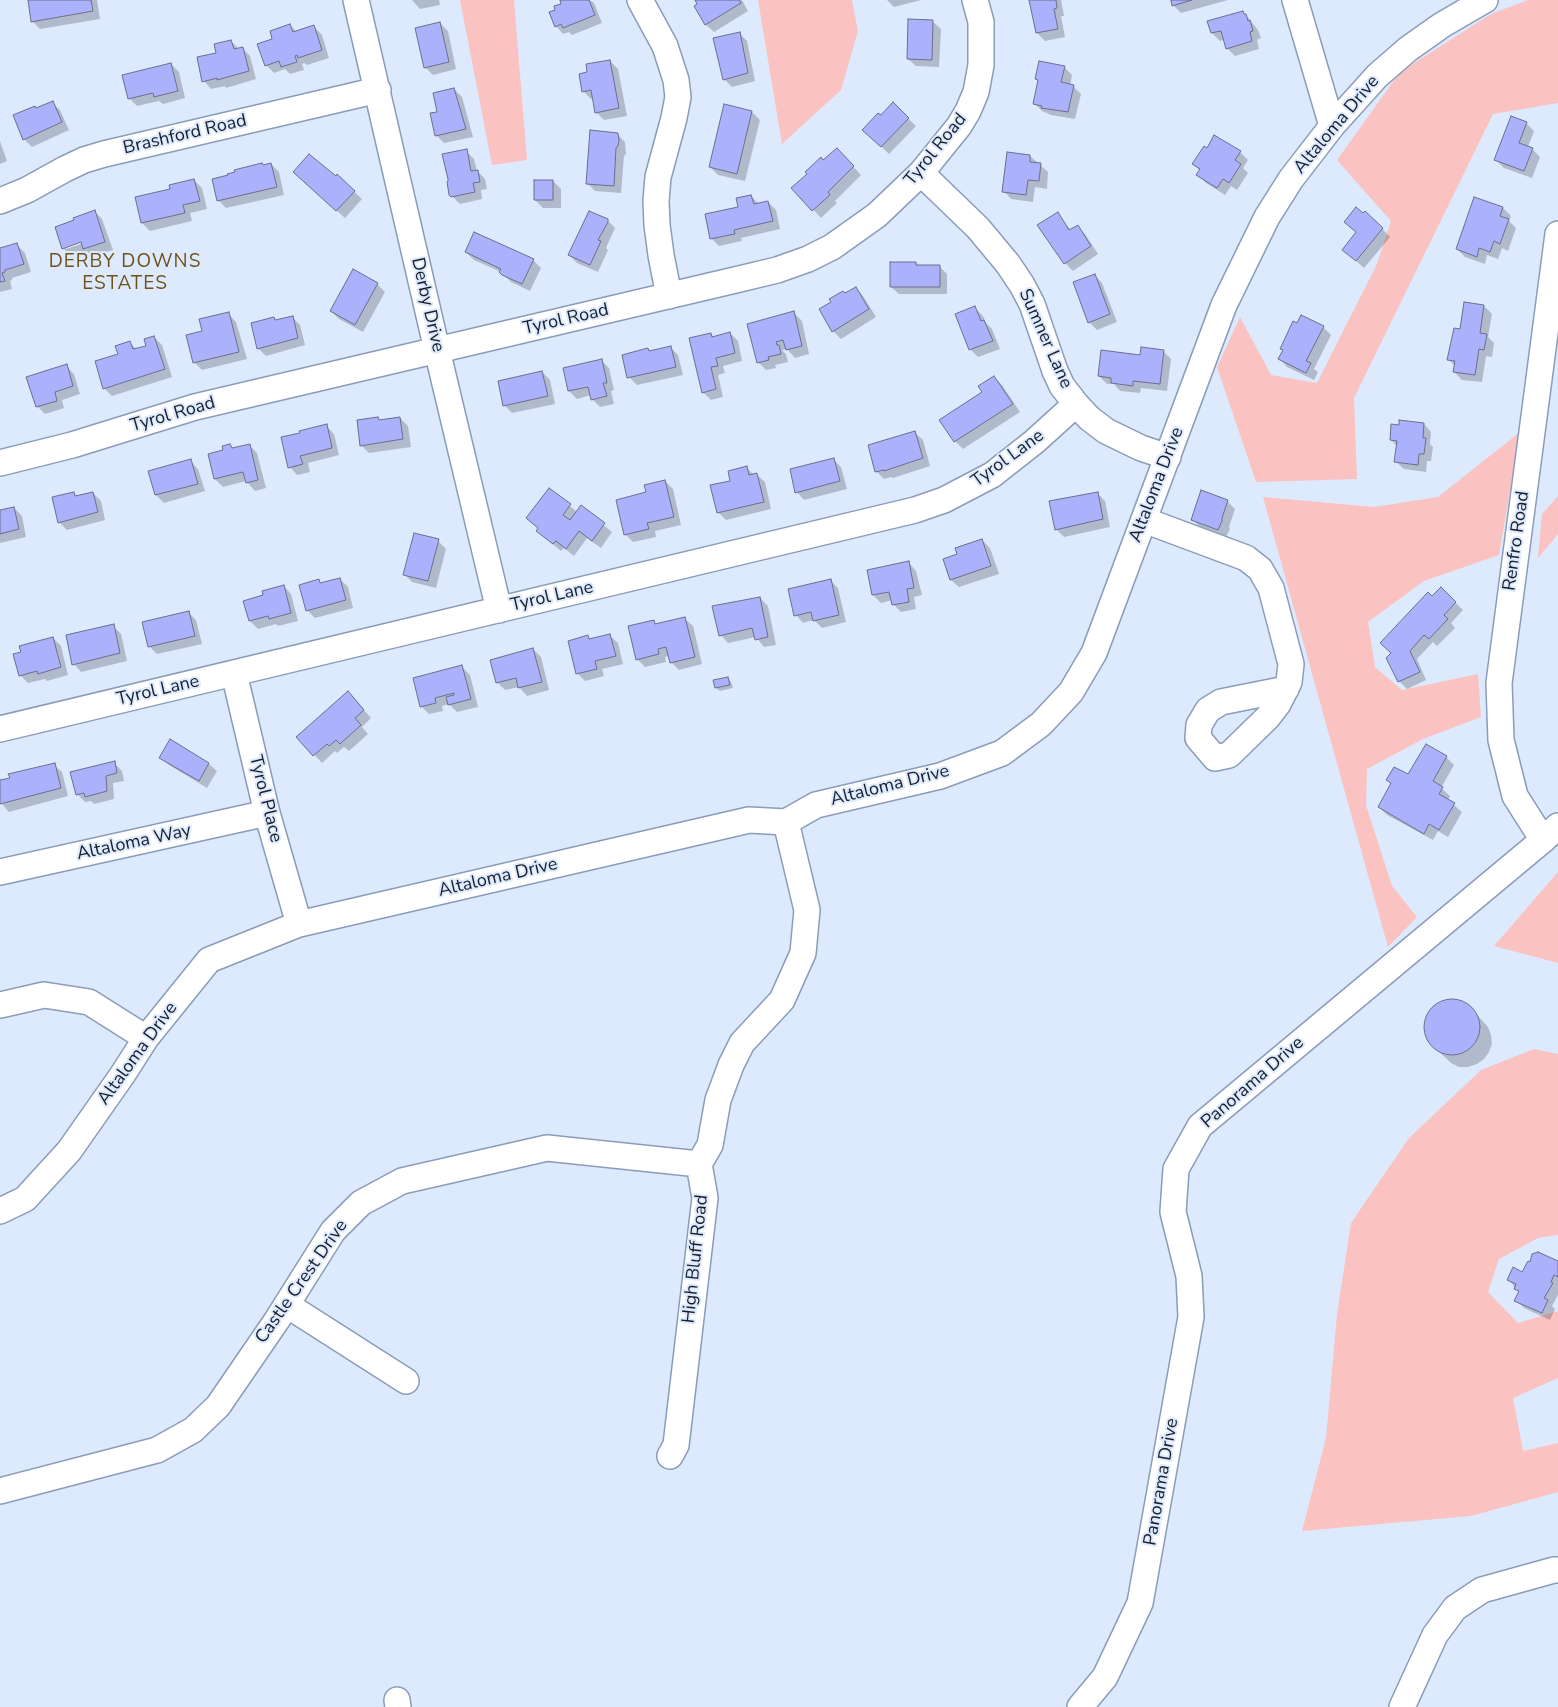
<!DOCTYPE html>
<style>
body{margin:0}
canvas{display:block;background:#dde9fd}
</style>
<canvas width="1558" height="1707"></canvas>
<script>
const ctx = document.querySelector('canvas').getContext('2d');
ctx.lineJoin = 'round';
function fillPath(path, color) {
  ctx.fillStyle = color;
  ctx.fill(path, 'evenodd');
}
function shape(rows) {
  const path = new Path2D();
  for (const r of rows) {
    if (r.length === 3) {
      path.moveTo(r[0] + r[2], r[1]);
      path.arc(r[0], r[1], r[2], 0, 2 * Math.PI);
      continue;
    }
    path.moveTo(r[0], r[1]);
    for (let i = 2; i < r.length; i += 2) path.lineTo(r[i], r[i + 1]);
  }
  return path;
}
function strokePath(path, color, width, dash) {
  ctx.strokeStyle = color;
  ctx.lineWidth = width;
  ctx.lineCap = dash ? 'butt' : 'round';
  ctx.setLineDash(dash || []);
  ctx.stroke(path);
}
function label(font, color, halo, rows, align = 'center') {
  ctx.font = font + ' "Nunito Sans",sans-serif';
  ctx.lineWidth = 4;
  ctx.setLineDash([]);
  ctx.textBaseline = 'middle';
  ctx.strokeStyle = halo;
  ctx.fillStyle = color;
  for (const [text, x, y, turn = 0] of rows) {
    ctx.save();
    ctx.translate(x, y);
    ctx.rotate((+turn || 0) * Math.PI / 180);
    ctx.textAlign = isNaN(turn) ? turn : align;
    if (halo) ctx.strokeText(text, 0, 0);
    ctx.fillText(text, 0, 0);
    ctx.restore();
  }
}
fillPath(shape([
 [460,0,514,0,527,160,492,165],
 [758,0,852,0,858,31,841,90,782,144],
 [1528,0,1558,0,1558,103,1493,114,1354,398,1357,479,1256,482,1217,367,1240,317,1271,375,1317,383,1377,264,1391,221,1337,160,1400,72,1491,14],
 [1520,432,1499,555,1424,581,1368,622,1375,667,1402,690,1478,674,1481,717,1423,739,1367,769,1366,805,1392,886,1417,917,1388,947,1263,497,1374,507,1438,497],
 [1558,496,1558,534,1538,558,1542,514],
 [1558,872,1558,963,1494,946],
 [1534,1049,1558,1054,1558,1235,1538,1238,1499,1259,1488,1292,1518,1323,1558,1311,1558,1378,1513,1398,1523,1451,1558,1443,1558,1492,1471,1516,1302,1531,1326,1438,1337,1314,1351,1223,1409,1138,1481,1070]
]), '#fac3c1');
fillPath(shape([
 [29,0,97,0,100,19,40,29,32,21],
 [412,0,439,0,440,5,420,9],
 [561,0,590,0,594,3,602,23,572,35,569,32,563,34,556,26,557,10,563,4],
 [696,0,742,0,748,11,714,32,706,25,696,6,699,5],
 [887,0,921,0,894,7],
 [1030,0,1061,0,1064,16,1061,16,1065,37,1045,41,1037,33],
 [1172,0,1228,0,1181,13,1173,5],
 [1246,15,1258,30,1261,38,1257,40,1259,49,1235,56,1227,48,1224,40,1220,41,1212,33,1209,22],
 [933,22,941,29,939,67,916,66,908,59],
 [440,23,448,31,456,69,433,75,425,67],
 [290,25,297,32,314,27,322,35,329,58,307,65,304,63,302,64,304,70,290,74,285,69,274,73,266,65,274,40],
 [740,34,747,41,755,81,732,87,724,79],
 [231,41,239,49,242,48,250,56,256,79,226,88,225,86,211,89,204,81,217,53],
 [610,61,618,69,627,116,604,120,596,112,594,99,591,99,583,91,589,73],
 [171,64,179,72,185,98,163,104,159,101,137,106,129,98],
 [1064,67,1072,75,1070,86,1073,86,1081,94,1075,119,1051,115,1042,111,1034,103,1039,81,1036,78],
 [454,89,462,97,473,137,444,143,436,135,438,113],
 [52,103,60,110,69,130,32,147,25,140,15,116],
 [893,104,916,126,889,154,864,130,881,117],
 [752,112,760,120,745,181,718,175,710,167],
 [1526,123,1534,131,1528,147,1532,149,1540,157,1532,178,1504,168,1496,160],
 [617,134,625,142,626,154,624,156,621,193,595,191,587,183],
 [0,141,7,161,0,164],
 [837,149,861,175,835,201,837,203,821,218,793,188],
 [1207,149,1240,152,1248,160,1243,168,1248,173,1237,190,1231,186,1225,195,1206,183,1198,175,1200,171,1194,164],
 [466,151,474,159,477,171,485,179,487,189,481,190,482,199,460,204,451,195],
 [1030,156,1048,172,1047,189,1035,187,1033,202,1011,199,1004,191],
 [271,164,279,172,284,195,226,208,218,200],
 [337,176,362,199,345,218,302,180,336,177],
 [194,180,202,188,207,209,190,213,192,221,150,231,142,223,136,198,172,190],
 [553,181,561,189,561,208,543,208,535,200],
 [751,196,759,204,768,202,776,210,780,229,741,238,742,241,719,246,711,238],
 [1475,199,1503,208,1511,216,1509,221,1516,228,1508,251,1502,248,1498,259,1487,255,1485,264,1465,257,1457,249],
 [94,211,102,219,113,250,92,256,87,251,71,256,63,248,75,221],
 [86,239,87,242,66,249,66,246],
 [1057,214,1071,230,1077,227,1085,234,1098,254,1073,271,1065,263],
 [607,220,615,228,606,248,608,250,598,272,577,263,569,255],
 [1345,222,1377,223,1390,237,1364,268,1344,250,1357,233],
 [17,245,25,253,31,272,12,278,12,280,10,281,12,289,0,292,0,250],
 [466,252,533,260,541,268,530,291,511,282,501,272,474,260],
 [916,263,919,266,939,266,947,274,947,294,899,294,891,287],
 [1095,275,1102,283,1117,322,1097,330,1089,322],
 [377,284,385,292,363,332,339,319,331,311],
 [856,288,863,296,876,317,841,339,833,331,833,302],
 [1484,306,1492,314,1488,337,1494,343,1492,357,1486,356,1482,382,1462,380,1454,372,1455,366,1448,359,1461,330],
 [975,308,983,316,986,323,992,329,1000,349,978,357,970,349,957,315],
 [794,313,802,321,809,354,795,358,787,349,782,350,786,354,788,362,775,365,776,368,766,370,758,362],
 [228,314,236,322,247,359,202,370,194,362,203,332],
 [292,317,300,325,305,345,266,356,258,348,274,318,276,321],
 [1323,327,1331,335,1314,369,1318,372,1314,380,1287,367,1280,359,1284,351,1281,349],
 [730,333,738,341,742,361,723,366,725,373,718,375,723,397,711,400,703,392,710,334,714,337],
 [154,337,162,345,172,377,112,396,104,388,120,355,130,343,137,350,147,346],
 [670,347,678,355,683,375,637,385,629,377,650,352],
 [1163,351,1171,359,1167,391,1141,388,1140,393,1120,391,1114,384,1107,384,1099,376,1141,356],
 [601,360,609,368,614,390,611,391,614,404,600,407,592,399,591,395,577,399,569,391,564,369],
 [66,366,74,374,80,394,62,400,64,408,45,414,37,406],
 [542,372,550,380,555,404,512,413,504,405],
 [994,377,1002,385,1020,412,963,449,955,441],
 [400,418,408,426,411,447,369,453,361,445,378,419,381,421],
 [1424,424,1431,432,1430,444,1433,447,1431,461,1427,461,1426,472,1404,469,1396,462,1397,446,1391,440,1400,426],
 [326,426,334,434,339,455,308,463,310,472,297,475,290,467],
 [915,433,923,440,930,466,893,478,892,477,884,479,876,471],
 [230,445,234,449,249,445,257,453,266,488,255,491,246,481,223,487,215,479,209,455,224,451],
 [833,459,841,467,847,489,804,500,797,492],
 [190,461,198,469,205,491,164,503,156,495],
 [747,468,754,475,757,475,765,482,771,509,726,520,718,512,732,482],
 [665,481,673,489,681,525,655,531,656,537,633,542,625,534,648,493],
 [549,489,577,512,581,507,612,532,601,548,587,538,574,556,564,548,561,551,537,531,539,529,527,518],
 [73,493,77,497,93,493,101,501,105,520,67,530,59,522],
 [1097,493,1105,501,1110,527,1064,537,1056,529],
 [1227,501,1235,509,1229,527,1230,529,1226,537,1200,527,1192,519],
 [14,508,22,516,26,537,0,543,0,511],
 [982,540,990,548,999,574,959,587,951,580,958,555],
 [438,541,446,549,436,588,412,582,404,574],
 [909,563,916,571,922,595,914,597,916,609,901,612,893,604,892,600,881,603,873,595],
 [340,579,348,587,353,608,315,618,307,610,318,581,321,584],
 [830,580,838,588,846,622,822,628,814,620,803,623,796,615],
 [284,586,291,594,298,621,278,626,276,624,258,629,250,621,265,596],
 [1441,589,1463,610,1451,623,1455,628,1437,646,1433,642,1417,659,1426,680,1407,689,1399,681,1388,658,1432,598],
 [760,598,768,606,776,645,764,647,756,637,728,643,721,635],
 [188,612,196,620,202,644,157,654,149,646],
 [685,619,693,626,702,664,679,670,671,662,669,656,665,657,666,662,645,667,637,659,653,621,657,625],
 [113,626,121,634,127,661,81,672,74,664],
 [610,636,618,643,623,664,602,669,604,676,585,681,577,673,588,637,591,640],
 [53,638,61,646,68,675,47,681,45,679,28,683,20,675,23,653],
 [533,649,541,657,549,690,527,696,519,687,505,690,497,682],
 [462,667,470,675,478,707,457,712,449,704,442,706,443,711,429,714,422,707],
 [728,678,731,682,733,688,720,691,716,688],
 [355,700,371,718,362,727,368,734,349,751,344,747,337,753,335,751,322,763,298,737],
 [170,741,209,764,217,771,207,788,169,765,161,757],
 [1426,746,1446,757,1454,765,1441,788,1450,796,1448,800,1462,812,1448,837,1438,831,1433,840,1387,815,1379,807,1392,785,1387,780,1409,776],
 [114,763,122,771,124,781,113,783,114,799,94,804,91,801,85,802,77,794],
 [54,765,62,772,68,796,9,812,2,804,0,782],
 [1454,1000,1463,1002,1470,1007,1488,1027,1491,1035,1492,1044,1489,1052,1484,1059,1477,1064,1468,1067,1459,1067,1451,1063,1431,1044,1426,1036,1425,1028,1426,1019,1431,1011,1438,1005,1446,1001],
 [1558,1262,1558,1295,1552,1306,1555,1309,1550,1320,1524,1308,1516,1300,1519,1293,1509,1280]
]), '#0003');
const building = shape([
 [28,0,91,0,93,11,31,22,28,0],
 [560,0,589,0,595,15,563,28,561,24,555,27,549,12,555,10,554,6,561,4,560,0],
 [695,0,739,0,741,3,705,25,694,6,697,4,695,0],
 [1029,0,1056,0,1057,8,1054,9,1058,29,1036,33,1029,0],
 [1171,0,1192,0,1172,6,1171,0],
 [1243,11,1244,14,1246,14,1248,21,1250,20,1253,31,1250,32,1252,41,1226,49,1221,31,1211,33,1207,21,1243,11],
 [908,19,933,20,932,60,907,59,908,19],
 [440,22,449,62,424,68,415,28,440,22],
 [290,24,293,32,314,25,322,50,298,58,297,55,295,56,297,62,281,67,279,61,265,66,257,44,272,39,270,31,290,24],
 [740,32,748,73,723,80,713,38,740,32],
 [231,40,234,49,243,47,249,71,217,80,217,78,202,82,197,57,216,53,214,44,231,40],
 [610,60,619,108,595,113,591,90,582,92,579,74,587,72,586,64,610,60],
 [1039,61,1065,66,1061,82,1074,85,1068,112,1041,108,1042,106,1033,104,1038,80,1035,79,1039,61],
 [171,63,178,91,154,97,153,93,128,99,122,75,171,63],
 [454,88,466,129,435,136,430,113,437,112,433,93,454,88],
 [53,101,62,122,23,140,13,115,35,106,36,108,53,101],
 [893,102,909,118,881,147,862,130,878,113,881,115,893,102],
 [724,104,752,111,737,174,709,167,724,104],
 [1511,116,1527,122,1519,143,1533,148,1524,171,1494,160,1511,116],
 [590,130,618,133,619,140,618,146,616,148,614,186,586,184,590,130],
 [1214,135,1241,151,1235,160,1241,164,1229,183,1223,179,1217,188,1196,175,1200,169,1192,164,1204,146,1207,148,1214,135],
 [837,148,854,166,828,192,830,195,812,211,791,188,807,174,805,172,821,157,823,160,837,148],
 [467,149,471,171,478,170,480,182,473,183,475,192,451,197,449,195,447,182,448,181,448,179,442,154,467,149],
 [1007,152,1030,155,1030,162,1041,163,1039,181,1028,180,1026,195,1002,192,1007,152],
 [309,154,336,176,337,174,355,191,336,211,293,172,309,154],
 [262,163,263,165,271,163,277,187,217,201,212,179,228,175,227,174,235,172,234,170,262,163],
 [194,179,200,201,183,205,185,213,141,223,135,197,170,189,169,185,194,179],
 [534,180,553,180,553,200,534,200,534,180],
 [751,195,754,204,768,201,773,221,734,230,735,234,710,239,705,214,738,207,736,198,751,195],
 [1474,197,1503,207,1500,216,1509,219,1500,244,1494,241,1490,252,1479,248,1477,257,1456,249,1474,197],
 [1356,207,1363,213,1365,211,1383,228,1356,261,1342,250,1356,232,1344,222,1356,207],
 [95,210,105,242,83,249,81,242,62,249,55,227,74,220,73,218,95,210],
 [589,211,608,219,608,222,598,240,601,241,590,265,568,255,589,211],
 [1058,212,1069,230,1078,225,1091,246,1064,264,1037,225,1058,212],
 [474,232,534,259,522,284,502,275,499,272,501,269,465,252,474,232],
 [17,243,24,264,5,270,5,272,2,273,5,281,0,282,0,248,17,243],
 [890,262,916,262,916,265,940,265,940,287,890,287,890,262],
 [353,269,378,283,355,325,330,311,353,269],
 [1095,274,1110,314,1088,323,1073,282,1095,274],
 [856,287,869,309,832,332,819,309,831,302,829,299,843,291,845,293,856,287],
 [1464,302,1484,305,1480,333,1487,334,1484,350,1479,349,1475,375,1453,372,1455,361,1447,360,1454,328,1460,329,1464,302],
 [975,306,981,321,984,320,993,341,969,350,955,314,975,306],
 [794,311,802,346,786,350,783,340,776,342,777,345,779,345,781,354,768,357,769,360,757,363,747,324,794,311],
 [229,312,239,352,193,363,186,335,202,331,199,319,229,312],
 [1301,315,1324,326,1306,361,1311,363,1306,373,1278,359,1283,350,1280,349,1293,321,1297,323,1301,315],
 [293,316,298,338,257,349,251,323,274,317,275,320,293,316],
 [730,332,735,353,716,358,718,366,711,367,716,389,702,393,689,338,711,333,712,337,730,332],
 [154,336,165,369,103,389,95,361,118,354,115,346,130,341,133,349,146,346,144,339,154,336],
 [671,346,676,367,627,378,622,355,644,349,648,348,649,351,671,346],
 [1141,347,1164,350,1160,384,1133,381,1133,386,1111,383,1111,378,1098,376,1101,350,1140,355,1141,347],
 [602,359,607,383,603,383,607,396,591,400,588,387,568,391,563,368,602,359],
 [67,364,73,386,55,392,57,401,36,407,26,377,67,364],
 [542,371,548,396,503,406,498,381,542,371],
 [994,376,1013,404,954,442,939,420,982,392,978,386,994,376],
 [378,417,379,420,400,417,403,439,360,446,357,420,378,417],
 [1399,420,1424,423,1423,438,1426,438,1424,454,1419,454,1418,465,1394,462,1397,441,1390,440,1391,424,1399,425,1399,420],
 [327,424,332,448,300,456,303,464,288,468,281,437,300,433,299,431,327,424],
 [915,431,923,458,884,471,884,470,875,472,868,445,915,431],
 [230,444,232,448,250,444,258,480,246,483,243,472,214,479,208,454,223,450,222,446,230,444],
 [834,458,840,481,795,493,790,469,834,458],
 [191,459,198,484,155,495,148,471,191,459],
 [747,466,749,475,757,473,764,502,717,513,710,485,730,481,728,471,747,466],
 [665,480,674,517,647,523,649,529,624,535,616,500,646,492,644,485,665,480],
 [549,488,571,504,563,515,570,520,581,505,605,523,592,541,579,531,566,549,556,541,553,544,536,531,538,528,526,518,549,488],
 [1201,490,1228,500,1222,518,1222,521,1218,530,1191,520,1201,490],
 [74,492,75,496,93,492,98,512,58,523,52,497,74,492],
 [1098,492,1103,519,1055,530,1049,501,1098,492],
 [14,507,19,529,0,534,0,510,14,507],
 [414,533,439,539,428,581,403,575,414,533],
 [982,539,991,566,950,580,943,559,957,554,955,548,982,539],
 [909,561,914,588,907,589,909,602,892,605,889,592,872,595,867,570,909,561],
 [340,578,346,600,306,611,299,585,319,579,320,583,340,578],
 [831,579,839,615,813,621,811,612,794,616,788,589,831,579],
 [284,585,291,613,269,619,268,616,249,621,243,601,263,595,262,591,284,585],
 [1441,587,1456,602,1444,615,1448,619,1429,639,1424,635,1410,651,1420,672,1398,682,1386,658,1391,653,1380,643,1428,592,1432,596,1441,587],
 [760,597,768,637,755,640,752,628,719,636,712,606,760,597],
 [189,611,195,636,148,647,142,622,189,611],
 [685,617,695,657,670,663,666,647,658,649,659,654,636,660,628,626,654,620,655,624,685,617],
 [114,624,120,653,72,665,66,635,114,624],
 [610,634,616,656,595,661,597,669,576,674,568,641,588,635,589,639,610,634],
 [53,637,61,667,38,674,37,671,19,676,13,654,21,652,19,646,53,637],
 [533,648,542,682,518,688,516,678,496,683,490,660,533,648],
 [462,665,471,699,448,705,446,697,454,695,454,693,435,698,436,703,420,707,413,678,462,665],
 [728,677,730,685,715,688,713,680,728,677],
 [348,691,364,710,355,718,361,725,340,744,336,740,329,746,327,744,313,756,296,737,348,691],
 [170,739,209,763,199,781,159,758,170,739],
 [1426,744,1447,756,1433,781,1443,787,1439,794,1455,803,1439,830,1429,824,1424,834,1378,807,1391,783,1386,780,1394,767,1408,774,1426,744],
 [115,761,117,773,106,776,107,791,85,797,84,793,76,795,70,772,115,761],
 [55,763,61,788,0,804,0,780,10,778,8,774,55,763],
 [1452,1027,28],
 [1538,1252,1558,1261,1558,1277,1554,1275,1551,1282,1553,1283,1544,1298,1548,1300,1542,1313,1514,1301,1519,1291,1514,1289,1516,1284,1507,1280,1513,1267,1522,1272,1528,1261,1530,1262,1532,1254,1538,1252]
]);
fillPath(building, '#acb1fb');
strokePath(building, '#6b6e8e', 1);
const minor = shape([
 [356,0,437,350,499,610],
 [640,0,665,46,676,80,678,97,674,118,658,177,656,201,657,225,661,255,669,296],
 [1295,0,1332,126],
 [921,173,978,228,1008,264,1022,285,1032,304,1055,371,1062,386,1076,404,1089,418,1106,431,1141,448,1168,457],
 [0,201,27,190,65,169,84,160,104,154,378,90],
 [0,463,72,445,195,407,731,281,777,270,808,259,832,247,877,215,921,173,959,126,968,111,976,92,981,65,981,22,975,0],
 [1144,520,1246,558,1260,569,1271,588,1291,664,1289,682,1278,704,1268,717,1229,755,1215,758,1198,738,1199,725,1208,710,1221,702,1286,689],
 [234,673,267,813,299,924],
 [0,729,915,510,944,500,992,475,1034,442,1076,404],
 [1543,840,1515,796,1501,740,1499,683,1558,234],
 [0,872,267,813],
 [0,1005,44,995,89,1002,146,1038],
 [0,1211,25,1199,69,1151,123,1074,146,1038,209,960,299,924,749,820,786,822,816,805,940,776,1002,753,1041,724,1071,692,1094,653,1224,305,1267,217,1291,179,1332,126,1377,76,1408,49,1442,25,1485,0],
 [287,1305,406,1381],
 [670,1456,676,1445,705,1198,699,1164,710,1145,718,1100,731,1065,742,1043,782,1000,803,953,807,910,786,822],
 [0,1491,157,1450,193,1430,218,1406,277,1320,333,1231,361,1203,402,1181,547,1148,699,1164],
 [397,1700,398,1707],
 [1080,1707,1105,1677,1140,1603,1191,1317,1189,1276,1173,1212,1176,1169,1200,1126,1543,840,1558,826],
 [1402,1707,1435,1635,1455,1608,1482,1590,1554,1570,1558,1570]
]);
strokePath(minor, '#8a9cbb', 28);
strokePath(minor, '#fff', 25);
label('18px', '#181f2b', '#dde9fd', [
 ["Altaloma Drive",1337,125,-50],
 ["Brashford Road",185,135,-13],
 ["Tyrol Road",936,150,-51],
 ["Derby Drive",427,305,77],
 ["Tyrol Road",566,320,-13],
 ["Sumner Lane",1045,339,66],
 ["Tyrol Road",173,415,-16],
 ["Tyrol Lane",1008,459,-36],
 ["Altaloma Drive",1157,485,-69],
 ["Renfro Road",1517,541,-82],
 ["Tyrol Lane",552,597,-13],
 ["Tyrol Lane",158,691,-13],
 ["Altaloma Drive",890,786,-14],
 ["Tyrol Place",265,799,76],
 ["Altaloma Way",134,843,-12],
 ["Altaloma Drive",498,878,-13],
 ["Altaloma Drive",138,1054,-54],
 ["Panorama Drive",1253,1083,-41],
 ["High Bluff Road",696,1259,-84],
 ["Castle Crest Drive",302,1282,-55],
 ["Panorama Drive",1162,1482,-80]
]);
ctx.letterSpacing = '1px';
label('19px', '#6e521b', '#dde9fd', [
 ["DERBY DOWNS",125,262],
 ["ESTATES",125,284]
]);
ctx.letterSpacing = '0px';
</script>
